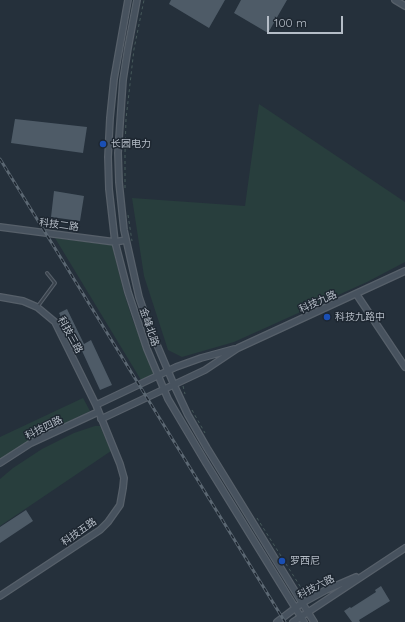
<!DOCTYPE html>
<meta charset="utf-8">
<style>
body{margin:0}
#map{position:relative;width:405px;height:622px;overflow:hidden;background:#25303b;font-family:Quicksand,sans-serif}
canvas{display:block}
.scale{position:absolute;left:267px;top:16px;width:76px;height:18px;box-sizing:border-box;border:2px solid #b5bdc7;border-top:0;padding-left:5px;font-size:12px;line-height:14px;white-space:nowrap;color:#b5bdc7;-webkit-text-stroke:3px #1e2731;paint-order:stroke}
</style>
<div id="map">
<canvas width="405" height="622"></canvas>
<div class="scale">100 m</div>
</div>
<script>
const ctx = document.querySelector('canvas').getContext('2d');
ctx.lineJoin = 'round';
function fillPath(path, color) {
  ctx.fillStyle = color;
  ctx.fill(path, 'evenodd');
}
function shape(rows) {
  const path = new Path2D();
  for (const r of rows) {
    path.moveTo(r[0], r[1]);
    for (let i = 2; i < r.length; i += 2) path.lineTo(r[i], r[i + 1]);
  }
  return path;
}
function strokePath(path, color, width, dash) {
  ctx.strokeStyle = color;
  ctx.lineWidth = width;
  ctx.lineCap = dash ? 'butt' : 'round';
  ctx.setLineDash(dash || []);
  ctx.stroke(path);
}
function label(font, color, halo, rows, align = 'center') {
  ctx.font = font + ' Quicksand,"Noto Sans SC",sans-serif';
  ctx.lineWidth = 3;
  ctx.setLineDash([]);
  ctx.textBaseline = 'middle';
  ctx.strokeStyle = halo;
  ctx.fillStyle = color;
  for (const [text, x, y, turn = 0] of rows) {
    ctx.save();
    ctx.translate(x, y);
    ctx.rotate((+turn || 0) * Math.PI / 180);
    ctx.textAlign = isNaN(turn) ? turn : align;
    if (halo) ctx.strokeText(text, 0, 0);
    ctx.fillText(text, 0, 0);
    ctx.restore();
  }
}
fillPath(shape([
 [259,104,405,202,405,262,367,282,234,342,182,357,168,350,144,276,132,198,245,206],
 [55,238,112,245,124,293,132,318,154,374,141,380],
 [83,398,90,411,29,441,0,460,0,437],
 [95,426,100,426,111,451,0,526,0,479,13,468,42,449,74,433]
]), '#283e3d');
fillPath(shape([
 [171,0,225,0,209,28,169,4],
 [241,0,287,0,268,33,234,13],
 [15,119,87,127,83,153,11,143],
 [54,191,84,196,80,221,51,217],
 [67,309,84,344,91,340,112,385,100,390,77,340,73,342,59,313],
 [26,510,33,521,0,543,0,527],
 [381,586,390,601,359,620,360,622,352,622,344,611,350,607,351,608,376,592,375,590]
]), '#4e5b67');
const lane = shape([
 [38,306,55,283,47,273]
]);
const secondary = shape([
 [128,0,114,79,110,118,108,157,109,189,115,242,128,292,147,349,168,399,206,463,304,622],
 [137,0,128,48,123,80,118,153,119,182,124,230,139,297,149,326,174,385,188,415,207,448,314,622],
 [395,0,405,6],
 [0,227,115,242,126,240],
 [357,295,405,367],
 [0,297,23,301,37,307,55,322,96,405,120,464,124,478,123,488,120,505,108,522,100,530,0,596],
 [96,405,176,367,201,358,234,349],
 [101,419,205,370,238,348,405,271],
 [0,463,31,443,98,412],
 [277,622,302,603,326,590,356,577],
 [293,622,405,548]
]);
strokePath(lane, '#57606a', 4);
strokePath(secondary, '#57606a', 8);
strokePath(shape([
 [125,188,125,153,126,119,134,49,144,0],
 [128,215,132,241],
 [183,386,185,394],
 [192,410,205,433],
 [257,518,305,594]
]), '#475a5b', 1, [3, 3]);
strokePath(lane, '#39424c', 2);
strokePath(secondary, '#47525e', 5.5);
const rail = shape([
 [0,159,285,622]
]);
strokePath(rail, '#5b6772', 3);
strokePath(rail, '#1e2731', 1.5, [4.5]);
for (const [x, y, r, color] of [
 [103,144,4,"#1a4fb4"],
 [327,317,4,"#1a4fb4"],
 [282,561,4,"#1a4fb4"]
]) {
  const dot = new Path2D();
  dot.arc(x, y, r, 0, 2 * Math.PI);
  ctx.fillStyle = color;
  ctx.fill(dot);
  strokePath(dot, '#1e2731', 1.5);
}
label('10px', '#b5bdc7', '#1e2731', [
 ["长园电力",111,144],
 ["科技九路中",335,317],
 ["罗西尼",290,561]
], 'left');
label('10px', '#b5bdc7', '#1e2731', [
 ["科技二路",59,225,7],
 ["科技九路",318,302,-24],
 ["金峰北路",149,327,71],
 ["科技三路",70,335,61],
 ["科技四路",44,428,-26],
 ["科技五路",79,532,-35],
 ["科技六路",316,587,-27]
]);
</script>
